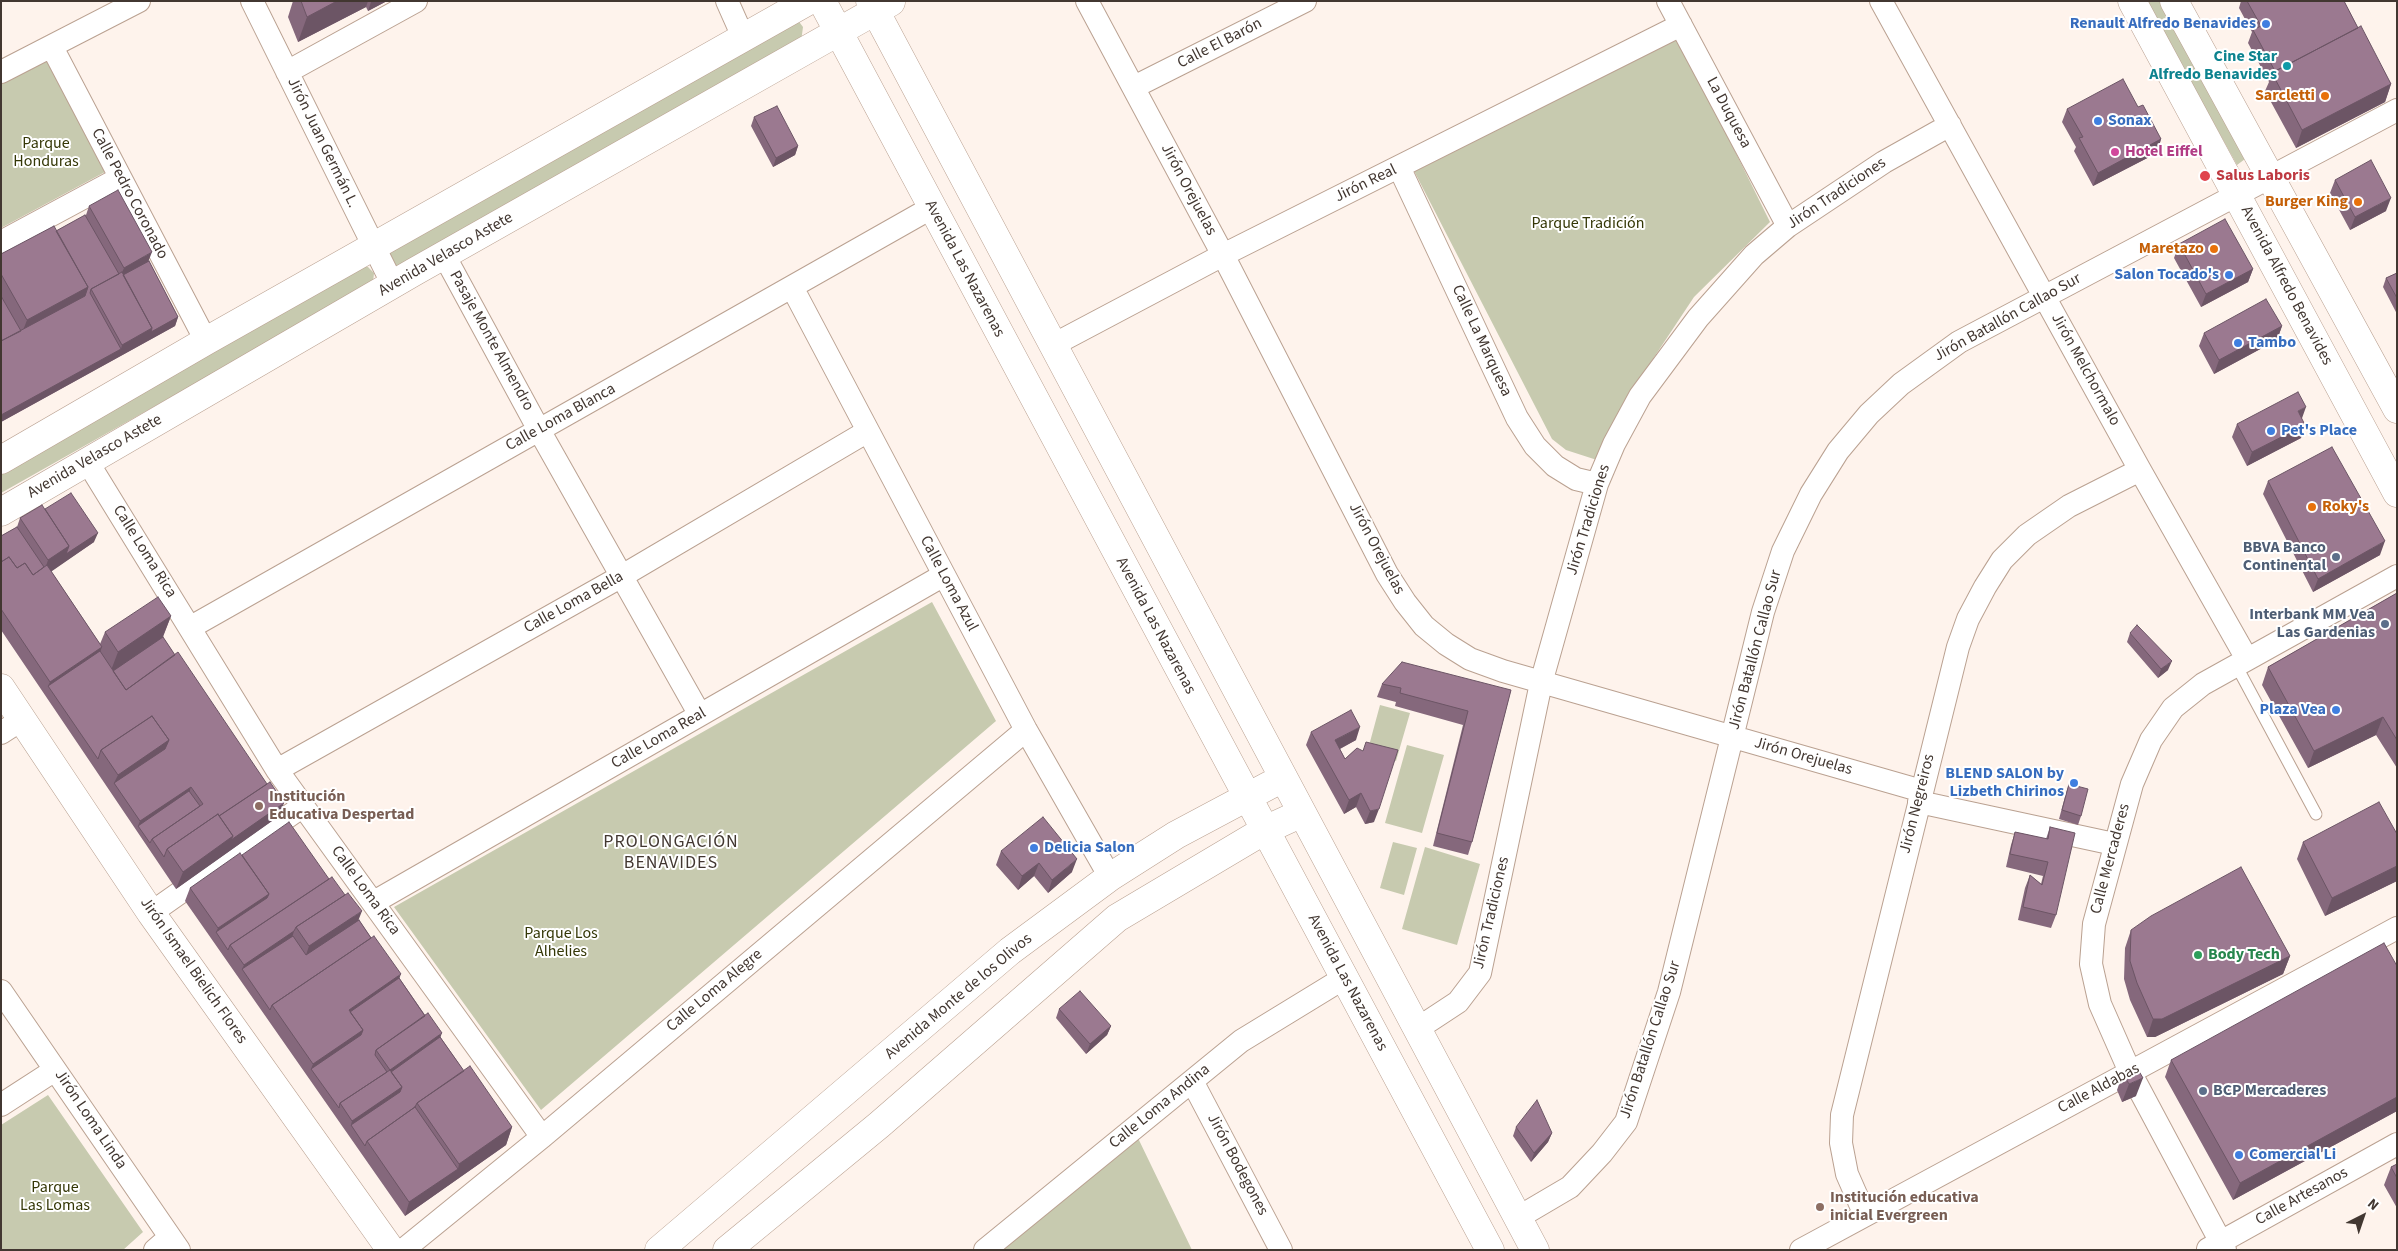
<!DOCTYPE html>
<meta charset="utf-8">
<style>
body{margin:0}
#map{position:relative;width:2398px;height:1251px;overflow:hidden;background:#fef3ec;font-family:"Source Sans 3",sans-serif}
canvas{display:block}
.frame{position:absolute;inset:0;border:2px solid #423731;pointer-events:none}
.north{position:absolute;left:2338px;top:1191px;width:50px;height:50px;-webkit-text-stroke:4px #fff;paint-order:stroke;rotate:41deg;font-size:14px;font-weight:700;line-height:20px;text-align:center;color:#423731}
.north::after{content:'';display:block;margin:auto;width:18px;height:22px;background:#423731;clip-path:polygon(50% 0,100% 100%,50% 72%,0 100%)}
</style>
<div id="map">
<canvas width="2398" height="1251"></canvas>
<div class="frame"></div>
<div class="north">N</div>
</div>
<script>
const ctx = document.querySelector('canvas').getContext('2d');
ctx.lineJoin = 'round';
function fillPath(path, color) {
  ctx.fillStyle = color;
  ctx.fill(path, 'evenodd');
}
function shape(rows) {
  const path = new Path2D();
  for (const r of rows) {
    path.moveTo(r[0], r[1]);
    for (let i = 2; i < r.length; i += 2) path.lineTo(r[i], r[i + 1]);
  }
  return path;
}
function strokePath(path, color, width, dash) {
  ctx.strokeStyle = color;
  ctx.lineWidth = width;
  ctx.lineCap = dash ? 'butt' : 'round';
  ctx.setLineDash(dash || []);
  ctx.stroke(path);
}
function label(font, color, halo, rows, align = 'center') {
  ctx.font = font + ' "Source Sans 3",sans-serif';
  ctx.lineWidth = 4;
  ctx.setLineDash([]);
  ctx.textBaseline = 'middle';
  ctx.strokeStyle = halo;
  ctx.fillStyle = color;
  for (const [text, x, y, turn = 0] of rows) {
    ctx.save();
    ctx.translate(x, y);
    ctx.rotate((+turn || 0) * Math.PI / 180);
    ctx.textAlign = isNaN(turn) ? turn : align;
    if (halo) ctx.strokeText(text, 0, 0);
    ctx.fillText(text, 0, 0);
    ctx.restore();
  }
}
fillPath(shape([
 [2146,1,2164,1,2249,156,2237,165],
 [797,19,803,27,801,42,399,267,395,265,388,257,391,252],
 [1677,34,1770,222,1694,297,1639,380,1600,461,1566,450,1552,439,1412,167],
 [48,59,105,172,1,228,1,82],
 [358,265,368,267,374,273,373,283,1,493,1,472],
 [932,602,996,721,541,1110,394,907],
 [1380,705,1410,713,1396,761,1367,753],
 [1407,745,1444,755,1422,833,1385,823],
 [1393,842,1417,848,1404,895,1380,888],
 [1425,847,1480,864,1457,945,1402,929],
 [48,1095,143,1232,123,1250,1,1250,1,1125],
 [1137,1136,1192,1250,997,1250]
]), '#c7caaf');
const lane = shape([
 [2236,665,2316,814]
]);
const street = shape([
 [252,1,393,285],
 [727,1,743,37],
 [1087,1,1223,255,1387,574,1405,602,1424,626,1446,644,1470,659,1503,671,1922,791],
 [1668,1,1788,226],
 [1881,1,2140,470,2247,659],
 [52,47,206,341],
 [1,72,139,1],
 [287,72,416,1],
 [1134,87,1305,1],
 [1399,167,1517,418,1535,446,1555,466,1576,479,1597,484],
 [1,242,120,178],
 [444,255,539,430,700,715],
 [792,287,1026,730,1110,877],
 [1053,345,1223,255,1681,25],
 [87,461,277,770,542,1137],
 [191,627,931,208],
 [1,733,21,720],
 [277,770,622,576,868,431],
 [1919,802,2114,844],
 [374,902,944,575],
 [151,913,303,806],
 [1,991,179,1250],
 [1417,1029,1458,1002,1480,973,1541,683,1597,484,1614,444,1640,396,1698,318,1754,255,1788,226,1884,162,1950,125],
 [1192,1081,1281,1250],
 [1,1105,55,1070],
 [1865,1215,1847,1174,1841,1143,1842,1115,1958,647,1968,619,1985,587,2002,560,2027,535,2069,506,2140,470],
 [1519,1217,1570,1187,1602,1153,1626,1122,1669,992,1763,612,1783,551,1811,494,1838,451,1869,414,1901,384,1959,342,2397,110],
 [2208,1249,2397,1144],
 [155,1250,170,1237],
 [403,1250,542,1137,1026,730],
 [985,1250,1241,1041,1344,978],
 [1801,1250,2397,928],
 [2225,1250,2130,1072,2100,1004,2091,964,2094,924,2132,784,2151,740,2173,708,2203,684,2397,576]
]);
const secondary = shape([
 [822,1,1490,1250],
 [870,1,1535,1250],
 [1,460,206,341,808,1],
 [1,512,414,272,891,2],
 [1,688,151,913,391,1250],
 [659,1250,1010,951,1110,877,1176,835,1283,778],
 [727,1250,879,1125,1117,918,1265,830,1302,813]
]);
const primary = shape([
 [2132,1,2397,493],
 [2174,1,2397,409]
]);
strokePath(lane, '#baa191', 13);
strokePath(street, '#baa191', 24);
strokePath(secondary, '#baa191', 29);
strokePath(primary, '#baa191', 29);
strokePath(lane, '#fff', 11);
strokePath(street, '#fff', 22);
strokePath(secondary, '#fff', 28);
strokePath(primary, '#fff', 28);
fillPath(shape([
 [293,1,387,1,368,11,366,7,298,42,288,17],
 [2241,1,2344,1,2358,28,2391,84,2385,102,2296,148,2265,91,2269,82,2248,43,2252,32,2239,8],
 [2138,107,2161,139,2157,153,2093,186,2074,151,2076,147,2062,122,2067,109],
 [754,117,798,146,795,155,773,167,751,126],
 [2335,180,2386,211,2350,230,2330,193],
 [89,206,149,261,178,317,175,326,1,422,1,254,56,231,86,215],
 [2179,244,2253,269,2248,282,2201,307,2174,258],
 [2397,273,2397,314,2383,287,2386,278],
 [2282,326,2277,340,2214,374,2199,346,2204,333],
 [2302,419,2301,438,2247,466,2232,437,2237,424],
 [2268,481,2380,555,2313,592,2263,494],
 [45,509,94,542,51,571,100,644,105,632,171,616,163,637,279,816,176,889,1,630,1,536,17,527,20,518],
 [2397,593,2397,768,2376,735,2308,768,2262,685,2268,667],
 [2130,633,2168,670,2158,678,2127,642],
 [1382,684,1511,690,1472,842,1468,855,1433,846,1463,725,1395,706,1396,702,1377,697],
 [1311,732,1356,740,1340,749,1345,759,1357,748,1374,822,1365,824,1356,807,1344,814,1306,745],
 [2069,784,2081,816,2078,825,2059,819,2066,793],
 [2050,827,2056,915,2051,928,2018,920,2025,888,2030,875,2041,884,2043,876,2006,867,2011,845,2015,832,2046,839],
 [2397,834,2397,881,2325,916,2297,859,2303,842],
 [1001,851,1072,872,1048,893,1034,876,1018,890,996,865],
 [242,855,359,920,464,1071,512,1127,506,1145,405,1216,185,901,190,888],
 [2131,930,2290,956,2283,974,2155,1037,2147,1037,2130,1000,2124,979,2125,948],
 [2397,966,2397,1111,2233,1200,2165,1077,2171,1060],
 [1059,1009,1111,1026,1107,1035,1086,1054,1056,1018],
 [2123,1073,2136,1096,2122,1102,2117,1090],
 [1516,1127,1552,1133,1548,1142,1531,1162,1513,1136],
 [2397,1164,2397,1208,2384,1185,2391,1167]
]), '#85687c');
fillPath(shape([
 [337,1,368,1,366,7,298,42,307,17],
 [373,1,387,1,368,11,371,2],
 [2391,84,2385,102,2296,148,2302,130],
 [2161,139,2157,153,2093,186,2098,173],
 [798,146,795,155,773,167,776,158],
 [2391,198,2386,211,2350,230,2355,217],
 [152,252,145,270,120,277,124,268],
 [2253,269,2248,282,2201,307,2206,294],
 [88,287,82,305,22,333,27,320],
 [178,317,175,326,1,422,1,415,121,349,122,345,152,328],
 [2282,326,2277,340,2214,374,2219,360],
 [2306,407,2301,421,2298,411],
 [2305,425,2301,438,2247,466,2252,452],
 [98,533,94,542,42,578,48,560,69,546],
 [2385,541,2380,555,2313,592,2318,579],
 [171,616,161,641,110,673,118,652],
 [102,647,97,660,48,686,50,682],
 [2172,661,2168,670,2158,678,2161,669],
 [2383,717,2376,735,2308,768,2314,751],
 [1360,727,1356,740,1330,754,1335,740],
 [169,740,162,758,114,783,118,775],
 [191,787,188,796,138,826,140,821],
 [1361,793,1356,807,1344,814,1349,800],
 [284,803,279,816,176,889,183,872,233,836],
 [1379,809,1374,822,1365,824,1370,811],
 [1077,859,1072,872,1048,893,1052,880],
 [1039,863,1034,876,1018,890,1022,876],
 [2397,866,2397,881,2325,916,2332,898],
 [269,894,264,907,216,932,218,928],
 [362,911,355,929,303,964,309,946],
 [294,931,290,945,242,969,244,965],
 [2290,956,2283,974,2155,1037,2147,1037,2153,1019],
 [401,974,396,987,350,1019,349,1010],
 [1111,1026,1107,1035,1086,1054,1090,1044],
 [363,1030,358,1044,311,1069,313,1064],
 [442,1033,437,1046,391,1078,390,1070],
 [2143,1078,2136,1096,2122,1102,2129,1084],
 [402,1087,397,1101,351,1125,352,1121],
 [2397,1097,2397,1111,2233,1200,2240,1183],
 [512,1127,506,1145,405,1216,409,1202,458,1169,459,1164],
 [1552,1133,1548,1142,1531,1162,1534,1153]
]), '#6c5565');
const building = shape([
 [301,1,337,1,307,17,301,1],
 [2247,1,2344,1,2358,28,2275,71,2253,30,2261,26,2247,1],
 [2361,26,2391,84,2302,130,2272,73,2361,26],
 [2123,79,2138,107,2143,105,2161,139,2098,173,2079,138,2083,137,2067,109,2123,79],
 [777,106,798,146,776,158,754,117,777,106],
 [2371,160,2391,198,2355,217,2335,180,2371,160],
 [118,190,152,252,124,268,89,206,118,190],
 [85,215,119,274,91,289,90,293,121,349,1,415,1,341,85,296,88,287,56,231,85,215],
 [2225,219,2253,269,2206,294,2179,244,2225,219],
 [54,226,88,287,27,320,1,274,1,254,54,226],
 [149,261,178,317,151,332,152,328,123,275,149,261],
 [122,272,152,328,122,345,91,289,122,272],
 [2397,273,2397,298,2386,278,2397,273],
 [1,296,21,331,1,341,1,296],
 [2266,299,2282,326,2219,360,2204,333,2266,299],
 [2298,392,2306,407,2298,411,2305,425,2252,452,2237,424,2298,392],
 [2332,447,2385,541,2318,579,2268,481,2332,447],
 [71,493,98,533,66,554,69,546,45,509,71,493],
 [42,505,69,546,48,560,20,518,42,505],
 [17,527,44,567,33,575,25,563,17,568,9,557,1,562,1,536,17,527],
 [9,557,17,568,25,563,33,575,47,565,102,647,50,682,1,609,1,562,9,557],
 [2397,593,2397,740,2383,717,2314,751,2268,667,2397,593],
 [158,597,171,616,118,652,105,632,158,597],
 [2137,625,2172,661,2161,669,2130,633,2137,625],
 [163,637,175,655,126,690,113,671,163,637],
 [100,651,126,690,178,652,267,784,219,816,218,814,167,849,164,857,152,839,203,804,191,787,140,821,114,783,165,749,169,740,152,716,101,750,98,759,48,686,100,651],
 [1402,662,1511,690,1472,842,1437,833,1468,711,1400,693,1401,688,1382,684,1402,662],
 [1351,710,1360,727,1335,740,1345,759,1357,748,1363,751,1366,742,1398,750,1379,809,1370,811,1361,793,1349,800,1311,732,1351,710],
 [152,716,169,740,118,775,101,750,152,716],
 [270,782,284,803,231,840,233,836,219,816,270,782],
 [2069,784,2088,789,2081,816,2062,810,2069,784],
 [189,791,200,806,152,839,150,843,138,826,189,791],
 [2379,802,2397,834,2397,866,2332,898,2303,842,2379,802],
 [218,814,233,836,183,872,167,849,218,814],
 [1043,817,1077,859,1052,880,1039,863,1022,876,1001,851,1043,817],
 [289,822,329,879,230,945,228,950,216,932,267,898,269,894,242,855,289,822],
 [2050,827,2075,833,2056,915,2023,907,2030,875,2042,885,2048,862,2010,854,2015,832,2048,839,2050,827],
 [240,853,269,894,218,928,190,888,240,853],
 [2241,867,2290,956,2162,1019,2153,1019,2137,983,2130,961,2131,930,2151,916,2241,867],
 [332,877,345,895,296,927,294,931,244,965,230,945,332,877],
 [348,893,362,911,309,946,296,927,348,893],
 [359,920,371,938,272,1005,270,1010,242,969,293,936,306,955,359,920],
 [374,936,401,974,349,1010,363,1030,313,1064,272,1005,374,936],
 [2384,943,2397,966,2397,1097,2240,1183,2171,1060,2384,943],
 [399,978,425,1016,376,1050,375,1055,387,1072,340,1103,339,1108,311,1069,361,1035,363,1030,350,1012,399,978],
 [1080,991,1111,1026,1090,1044,1059,1009,1080,991],
 [428,1013,442,1033,390,1070,376,1050,428,1013],
 [440,1037,464,1071,417,1103,415,1107,367,1141,365,1146,351,1125,400,1092,402,1087,391,1072,440,1037],
 [470,1066,512,1127,459,1164,417,1103,470,1066],
 [2136,1066,2143,1078,2129,1084,2123,1073,2136,1066],
 [390,1070,402,1087,352,1121,340,1103,390,1070],
 [1537,1100,1552,1133,1534,1153,1516,1127,1537,1100],
 [415,1107,458,1169,409,1202,367,1141,415,1107],
 [2397,1164,2397,1178,2391,1167,2397,1164]
]);
fillPath(building, '#9b7990');
strokePath(building, '#6c5565', 1);
for (const [x, y, r, color] of [
 [2266,24,5,"#3f7fe0"],
 [2287,66,5,"#0f9aa8"],
 [2325,96,5,"#e8710a"],
 [2098,121,5,"#3f7fe0"],
 [2115,152,5,"#d1479c"],
 [2205,176,6,"#e0444e"],
 [2358,202,5,"#e8710a"],
 [2214,249,5,"#e8710a"],
 [2229,275,5,"#3f7fe0"],
 [2238,343,5,"#3f7fe0"],
 [2271,431,5,"#3f7fe0"],
 [2312,507,5,"#e8710a"],
 [2336,557,5,"#5c6f8a"],
 [2385,624,5,"#5c6f8a"],
 [2336,710,5,"#3f7fe0"],
 [2074,783,5,"#3f7fe0"],
 [259,806,5,"#8d6e63"],
 [1034,848,5,"#3f7fe0"],
 [2198,955,5,"#2e9e5b"],
 [2203,1091,5,"#5c6f8a"],
 [2239,1155,5,"#3f7fe0"],
 [1820,1207,5,"#8d6e63"]
]) {
  const dot = new Path2D();
  dot.arc(x, y, r, 0, 2 * Math.PI);
  ctx.fillStyle = color;
  ctx.fill(dot);
  strokePath(dot, '#fff', 2);
}
label('bold 16px', '#366cbe', '#fff', [
 ["Renault Alfredo Benavides",2256,24,"right"],
 ["Sonax",2108,121],
 ["Salon Tocado's",2219,275,"right"],
 ["Tambo",2248,343],
 ["Pet's Place",2281,431],
 ["Plaza Vea",2326,710,"right"],
 ["BLEND SALON by",2064,774,"right"],
 ["Lizbeth Chirinos",2064,792,"right"],
 ["Delicia Salon",1044,848],
 ["Comercial Li",2249,1155]
], 'left');
label('16px', '#423731', '#fff', [
 ["Calle El Barón",1220,44,-27],
 ["La Duquesa",1728,113,62],
 ["Jirón Juan Germán L.",322,143,64],
 ["Jirón Real",1366,184,-26],
 ["Jirón Orejuelas",1188,190,62],
 ["Calle Pedro Coronado",129,194,62],
 ["Jirón Tradiciones",1837,194,-34],
 ["Avenida Velasco Astete",446,255,-30],
 ["Avenida Las Nazarenas",964,269,62],
 ["Avenida Alfredo Benavides",2286,286,62],
 ["Jirón Batallón Callao Sur",2008,318,-29],
 ["Pasaje Monte Almendro",491,341,61],
 ["Calle La Marquesa",1481,341,65],
 ["Jirón Melchormalo",2085,370,61],
 ["Calle Loma Blanca",561,418,-29],
 ["Avenida Velasco Astete",95,457,-30],
 ["Jirón Tradiciones",1589,520,-73],
 ["Jirón Orejuelas",1376,549,62],
 ["Calle Loma Rica",144,552,58],
 ["Calle Loma Azul",948,584,62],
 ["Calle Loma Bella",574,603,-29],
 ["Avenida Las Nazarenas",1155,626,62],
 ["Jirón Batallón Callao Sur",1756,650,-75],
 ["Calle Loma Real",659,739,-30],
 ["Jirón Orejuelas",1803,757,16],
 ["Jirón Negreiros",1918,804,-76],
 ["Calle Mercaderes",2111,859,-75],
 ["Calle Loma Rica",365,891,54],
 ["Jirón Tradiciones",1492,913,-77],
 ["Jirón Ismael Bielich Flores",193,971,55],
 ["Avenida Las Nazarenas",1347,983,62],
 ["Calle Loma Alegre",715,991,-40],
 ["Avenida Monte de los Olivos",959,997,-40],
 ["Jirón Batallón Callao Sur",1651,1040,-72],
 ["Calle Aldabas",2099,1089,-28],
 ["Calle Loma Andina",1160,1107,-39],
 ["Jirón Loma Linda",90,1120,56],
 ["Jirón Bodegones",1237,1165,62],
 ["Calle Artesanos",2302,1197,-29]
]);
label('bold 16px', '#0d838f', '#fff', [
 ["Cine Star",2277,57],
 ["Alfredo Benavides",2277,75]
], 'right');
label('bold 16px', '#c56008', '#fff', [
 ["Sarcletti",2315,96],
 ["Burger King",2348,202],
 ["Maretazo",2204,249],
 ["Roky's",2322,507,"left"]
], 'right');
label('16px', '#343706', '#fff', [
 ["Parque",46,144],
 ["Honduras",46,162],
 ["Parque Tradición",1588,224],
 ["Parque Los",561,934],
 ["Alhelies",561,952],
 ["Parque",55,1188],
 ["Las Lomas",55,1206]
]);
label('bold 16px', '#b23c85', '#fff', [
 ["Hotel Eiffel",2125,152]
], 'left');
label('bold 16px', '#be3a42', '#fff', [
 ["Salus Laboris",2216,176]
], 'left');
label('bold 16px', '#4e5e75', '#fff', [
 ["BBVA Banco",2326,548],
 ["Continental",2326,566],
 ["Interbank MM Vea",2375,615],
 ["Las Gardenias",2375,633],
 ["BCP Mercaderes",2213,1091,"left"]
], 'right');
label('bold 16px', '#785e54', '#fff', [
 ["Institución",269,797],
 ["Educativa Despertad",269,815],
 ["Institución educativa",1830,1198],
 ["inicial Evergreen",1830,1216]
], 'left');
label('bold 16px', '#27864d', '#fff', [
 ["Body Tech",2208,955]
], 'left');
ctx.letterSpacing = '1px';
label('18px', '#423731', '#fff', [
 ["PROLONGACIÓN",671,843],
 ["BENAVIDES",671,864]
]);
ctx.letterSpacing = '0px';
</script>
